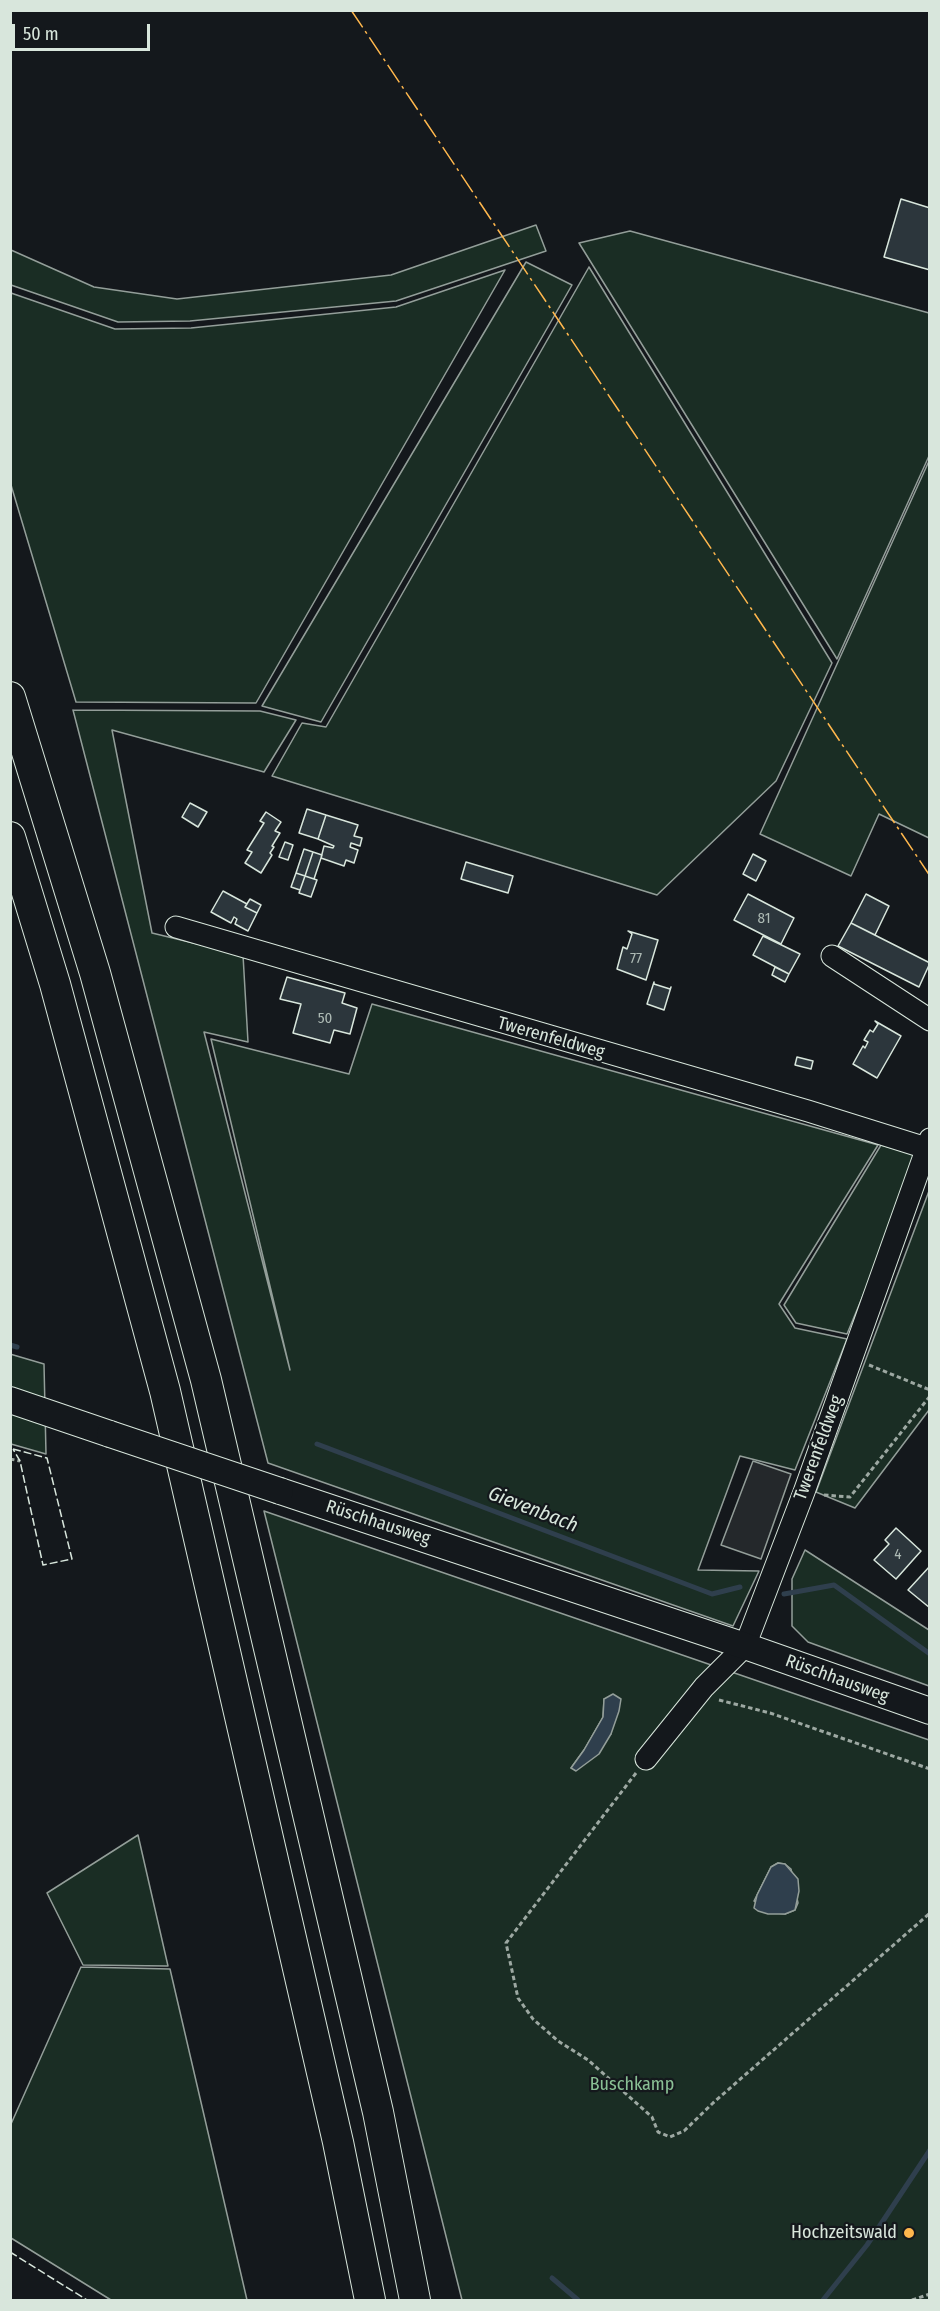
<!DOCTYPE html>
<meta charset="utf-8">
<style>
body{margin:0}
#map{position:relative;width:940px;height:2311px;overflow:hidden;background:#14181c;font-family:"Fira Sans Condensed",sans-serif}
canvas{display:block}
.frame{position:absolute;inset:0;border:12px solid #d8e6dc;pointer-events:none}
.scale{position:absolute;left:12px;top:24px;width:138px;height:27px;box-sizing:border-box;border:3px solid #d8e6dc;border-top:0;padding-left:8px;font-size:18px;line-height:21px;white-space:nowrap;color:#d8e6dc;-webkit-text-stroke:4px #14181c;paint-order:stroke}
</style>
<div id="map">
<canvas width="940" height="2311"></canvas>
<div class="frame"></div>
<div class="scale">50 m</div>
</div>
<script>
const ctx = document.querySelector('canvas').getContext('2d');
ctx.lineJoin = 'round';
function fillPath(path, color) {
  ctx.fillStyle = color;
  ctx.fill(path, 'evenodd');
}
function shape(rows) {
  const path = new Path2D();
  for (const r of rows) {
    path.moveTo(r[0], r[1]);
    for (let i = 2; i < r.length; i += 2) path.lineTo(r[i], r[i + 1]);
  }
  return path;
}
function strokePath(path, color, width, dash) {
  ctx.strokeStyle = color;
  ctx.lineWidth = width;
  ctx.lineCap = dash ? 'butt' : 'round';
  ctx.setLineDash(dash || []);
  ctx.stroke(path);
}
function label(font, color, halo, rows, align = 'center') {
  ctx.font = font + ' "Fira Sans Condensed",sans-serif';
  ctx.lineWidth = 4.5;
  ctx.setLineDash([]);
  ctx.textBaseline = 'middle';
  ctx.strokeStyle = halo;
  ctx.fillStyle = color;
  for (const [text, x, y, turn = 0] of rows) {
    ctx.save();
    ctx.translate(x, y);
    ctx.rotate((+turn || 0) * Math.PI / 180);
    ctx.textAlign = isNaN(turn) ? turn : align;
    if (halo) ctx.strokeText(text, 0, 0);
    ctx.fillText(text, 0, 0);
    ctx.restore();
  }
}
const green = shape([
 [536,225,546,251,396,301,190,321,118,322,11,285,11,250,94,287,177,299,391,275,536,225],
 [630,231,929,313,929,456,837,659,579,243,630,231],
 [526,262,572,285,321,722,262,706,526,262],
 [589,267,832,663,776,781,657,895,272,776,302,723,326,727,589,267],
 [505,270,256,703,76,702,11,485,11,293,115,329,191,328,396,307,505,270],
 [929,461,929,838,879,814,851,876,760,834,929,461],
 [73,710,260,711,296,720,264,772,112,730,152,933,243,955,248,1042,204,1032,290,1370,211,1039,349,1074,372,1004,878,1145,779,1304,795,1328,847,1339,795,1470,740,1456,698,1570,759,1571,733,1626,268,1463,73,710],
 [881,1145,921,1156,847,1334,796,1323,784,1305,881,1145],
 [929,1191,929,1410,855,1508,816,1492,929,1191],
 [10,1354,44,1364,46,1454,11,1444,10,1354],
 [264,1511,929,1740,929,2300,462,2300,264,1511],
 [604,1699,611,1734,571,1768,584,1750,603,1717,604,1699],
 [778,1863,785,1864,791,1869,798,1903,795,1910,785,1914,777,1913,754,1901,771,1867,778,1863],
 [805,1550,929,1630,929,1686,808,1642,792,1626,792,1579,805,1550],
 [138,1835,168,1966,83,1965,47,1893,138,1835],
 [81,1967,170,1969,247,2300,111,2300,11,2238,11,2124,81,1967]
]);
fillPath(green, '#1a2d24');
strokePath(green, '#939e99', 1.5);
const parking = shape([
 [753,1461,791,1474,761,1559,721,1545,753,1461]
]);
fillPath(parking, '#24282b');
strokePath(parking, '#939e99', 1.5);
const water = shape([
 [613,1694,621,1699,619,1711,611,1734,599,1754,576,1771,571,1768,584,1750,603,1717,604,1699,613,1694],
 [778,1863,785,1864,798,1879,799,1891,795,1910,785,1914,768,1914,758,1911,754,1908,757,1895,771,1867,778,1863]
]);
fillPath(water, '#2f3f4d');
strokePath(water, '#939e99', 1.5);
strokePath(shape([
 [10,1345,17,1347],
 [317,1444,712,1594,740,1587],
 [784,1594,834,1585,930,1654],
 [552,2278,578,2300],
 [823,2300,867,2245,930,2150]
]), '#2f3f4d', 5);
const building = shape([
 [901,199,930,208,930,270,884,257,901,199],
 [190,803,207,812,198,827,182,817,190,803],
 [307,809,326,815,318,839,299,833,307,809],
 [266,812,281,822,275,831,280,833,272,846,274,847,270,853,272,855,261,873,245,863,252,852,247,850,264,823,260,821,266,812],
 [326,815,358,825,354,836,362,838,360,846,351,843,350,847,358,850,354,863,346,860,344,866,321,858,324,846,333,848,334,846,318,839,326,815],
 [285,842,293,845,288,860,279,857,285,842],
 [304,849,313,852,305,876,296,873,304,849],
 [313,852,322,855,314,879,305,876,313,852],
 [753,854,766,861,756,881,743,874,753,854],
 [466,862,513,876,508,893,461,879,466,862],
 [296,873,305,876,300,890,291,887,296,873],
 [305,876,317,880,311,897,299,893,305,876],
 [223,891,247,904,245,907,257,913,248,931,235,924,237,919,234,917,231,923,211,912,223,891],
 [748,894,794,918,781,944,734,920,748,894],
 [866,894,889,906,875,935,851,923,866,894],
 [250,899,261,905,257,913,245,907,250,899],
 [851,923,930,963,919,987,838,946,851,923],
 [628,931,658,940,646,980,617,969,623,947,627,949,632,934,628,931],
 [763,936,800,954,789,974,753,955,763,936],
 [775,967,789,974,785,982,772,975,775,967],
 [287,977,345,993,342,1003,357,1008,350,1034,334,1030,330,1043,293,1033,301,1004,280,999,287,977],
 [654,982,654,984,670,989,671,987,664,1010,647,1004,654,982],
 [875,1021,901,1036,877,1078,853,1064,863,1046,865,1048,868,1042,864,1040,870,1030,873,1032,878,1024,875,1021],
 [797,1057,813,1061,811,1069,795,1065,797,1057],
 [896,1528,921,1551,896,1579,874,1560,889,1544,885,1540,896,1528],
 [930,1566,930,1608,908,1590,930,1566]
]);
fillPath(building, '#2c363c');
strokePath(building, '#d8e6dc', 1.5);
const minor = shape([
 [176,927,808,1111,926,1148],
 [832,956,930,1020],
 [646,1759,704,1687,745,1646,804,1492,930,1139]
]);
const major = shape([
 [10,1400,110,1434],
 [280,1491,745,1646,930,1711]
]);
const highway = shape([
 [10,697,95,973,206,1380,378,2112,415,2300],
 [10,837,55,984,165,1391,338,2142,370,2300]
]);
strokePath(minor, '#d8e6dc', 23);
strokePath(major, '#d8e6dc', 28);
strokePath(highway, '#d8e6dc', 32);
strokePath(shape([
 [869,1365,930,1390],
 [10,1459,20,1461],
 [824,1495,850,1497,930,1396],
 [719,1700,770,1713,930,1769],
 [636,1773,506,1943,518,1998,533,2019,558,2041,588,2060,652,2117,658,2132,670,2137,684,2131,713,2103,930,1913],
 [912,2300,930,2294]
]), '#9da8a2', 3, [4.5, 3]);
strokePath(minor, '#14181c', 21);
strokePath(major, '#14181c', 26);
strokePath(highway, '#14181c', 30);
const majorBridge = shape([
 [110,1434,280,1491]
]);
strokePath(majorBridge, '#d8e6dc', 28, []);
strokePath(majorBridge, '#14181c', 26);
strokePath(shape([
 [13,1449,47,1458,72,1559,43,1565,20,1461,13,1449],
 [10,2252,87,2300]
]), '#d8e6dc', 1.5, [8, 3]);
strokePath(shape([
 [351,10,930,876]
]), '#ffb74d', 1.5, [21, 4.5, 3, 4.5]);
for (const [x, y, r, color] of [
 [909,2233,6,"#ffb74d"]
]) {
  const dot = new Path2D();
  dot.arc(x, y, r, 0, 2 * Math.PI);
  ctx.fillStyle = color;
  ctx.fill(dot);
  strokePath(dot, '#14181c', 2);
}
label('15px', '#adbab4', null, [
 ["81",764,919],
 ["77",636,959],
 ["50",325,1019],
 ["4",898,1555]
]);
label('18px', '#d8e6dc', '#14181c', [
 ["Twerenfeldweg",551,1038,16],
 ["Twerenfeldweg",819,1448,-70],
 ["Rüschhausweg",378,1523,18],
 ["Rüschhausweg",837,1679,20]
]);
label('18px', '#8ac095', '#14181c', [
 ["Buschkamp",632,2085]
]);
label('18px', '#d8e6dc', '#14181c', [
 ["Hochzeitswald",897,2233]
], 'right');
label('italic 20px', '#d8e6dc', '#14181c', [
 ["Gievenbach",533,1510,21]
]);
</script>
